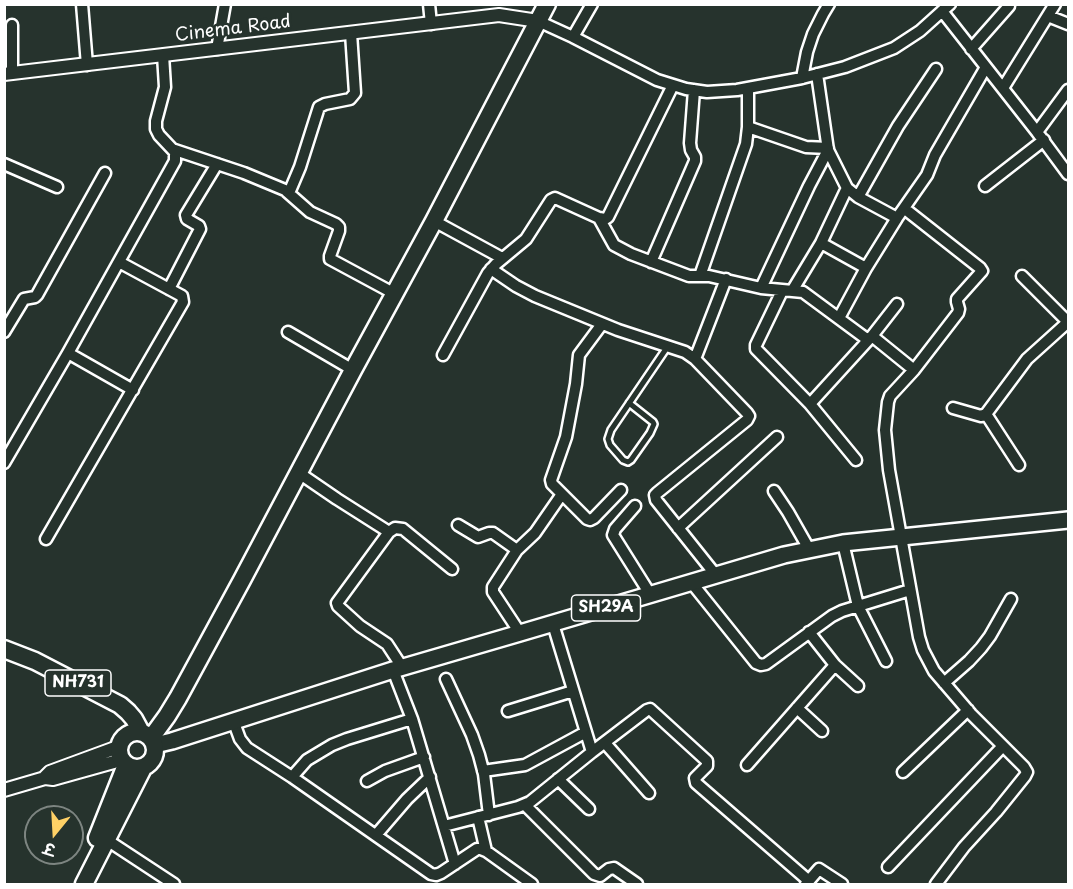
<!DOCTYPE html>
<meta charset="utf-8">
<style>
body{margin:0}
#map{position:relative;width:1073px;height:889px;overflow:hidden;background:#26332d;font-family:"Playpen Sans","Playpen Sans Deva",sans-serif}
canvas{display:block}
.frame{position:absolute;inset:0;border:6px solid #fff;pointer-events:none}
.north{position:absolute;left:24px;top:805px;width:60px;height:60px;box-sizing:border-box;background:#26332d;border:2px solid #7d8581;border-radius:50%;rotate:198deg;font-size:16px;font-weight:700;line-height:24px;text-align:center;color:#fff}
.north::after{content:'';display:block;margin:auto;width:21px;height:27px;background:#ffd166;clip-path:polygon(50% 0,100% 100%,50% 72%,0 100%)}
</style>
<div id="map">
<canvas width="1073" height="889"></canvas>
<div class="frame"></div>
<div class="north">उ</div>
</div>
<script>
const ctx = document.querySelector('canvas').getContext('2d');
ctx.lineJoin = 'round';
function shape(rows) {
  const path = new Path2D();
  for (const r of rows) {
    if (r.length === 3) {
      path.moveTo(r[0] + r[2], r[1]);
      path.arc(r[0], r[1], r[2], 0, 2 * Math.PI);
      continue;
    }
    path.moveTo(r[0], r[1]);
    for (let i = 2; i < r.length; i += 2) path.lineTo(r[i], r[i + 1]);
  }
  return path;
}
function strokePath(path, color, width, dash) {
  ctx.strokeStyle = color;
  ctx.lineWidth = width;
  ctx.lineCap = dash ? 'butt' : 'round';
  ctx.setLineDash(dash || []);
  ctx.stroke(path);
}
function label(font, color, halo, rows, align = 'center') {
  ctx.font = font + ' "Playpen Sans",sans-serif';
  ctx.lineWidth = 5;
  ctx.setLineDash([]);
  ctx.textBaseline = 'middle';
  ctx.strokeStyle = halo;
  ctx.fillStyle = color;
  for (const [text, x, y, turn = 0] of rows) {
    ctx.save();
    ctx.translate(x, y);
    ctx.rotate((+turn || 0) * Math.PI / 180);
    ctx.textAlign = isNaN(turn) ? turn : align;
    if (halo) ctx.strokeText(text, 0, 0);
    ctx.fillText(text, 0, 0);
    ctx.restore();
  }
}
const service = shape([
 [629,403,653,422,654,424,650,433,631,460,628,462,623,460,610,445,608,439,611,430,668,346]
]);
const minor = shape([
 [82,4,87,65],
 [429,4,431,24],
 [942,11,1037,132,1068,174],
 [1048,16,1068,24],
 [538,21,573,37,657,80,686,89,707,92,737,90,802,78,845,67,894,48,920,31,950,4],
 [573,37,592,4],
 [217,49,225,4],
 [971,49,1009,6],
 [12,73,12,25],
 [817,74,828,150,847,188,858,197,897,218],
 [802,78,807,52,813,34,823,14,829,4],
 [1003,88,1055,4],
 [748,127,806,147,828,148],
 [1037,132,1068,90],
 [172,149,244,173,285,190,310,212,336,224,339,227,339,231,330,256,330,259,395,294],
 [4,164,57,187],
 [985,186,1044,140],
 [289,193,300,167,319,107,325,104,350,99,355,93,351,33],
 [858,197,898,126,936,69],
 [905,209,980,268,982,271,957,299,957,302,959,309,958,313,914,370,890,396,888,402,885,430,889,470,919,637,923,650,934,671,971,714,1024,767,1027,772,1025,776,996,812,964,847,936,884],
 [599,218,614,245,631,254,689,276,709,276,761,288,803,292,868,340],
 [434,221,502,258],
 [821,243,866,268],
 [651,262,695,161,695,157,691,150,690,143,694,90],
 [491,269,516,286,535,296,618,330,685,352,695,359,747,413,749,416,747,420,657,493,655,495,656,500,715,574],
 [700,276,746,144,748,127,748,88],
 [1022,276,1068,322],
 [761,288,809,186,828,150],
 [169,289,200,229,199,226,187,219,186,215,217,164],
 [782,291,756,345,756,349,810,404,856,460],
 [792,291,821,243,847,188],
 [839,318,866,268,897,218,927,175,935,155,986,67],
 [602,324,579,355,576,384,566,437,551,480,552,484,587,519,590,520,594,518,621,490],
 [4,332,24,299,35,297,37,295,105,173],
 [288,332,353,370],
 [872,336,914,370],
 [68,353,133,390],
 [443,355,488,273,496,264,526,239,551,200,555,198,599,218,605,219,608,217,673,85],
 [695,359,726,279],
 [810,404,872,336,897,304],
 [953,408,981,416,986,414,1027,359,1068,322],
 [986,414,1019,465],
 [4,463,68,353,175,161,175,152,159,135,156,129,156,121,165,87,163,55],
 [299,473,337,499,389,532],
 [774,491,788,512,809,549],
 [635,506,615,529,613,535,650,594],
 [458,525,478,537,489,533,493,533,517,550],
 [678,528,777,437],
 [46,539,183,302,182,296,119,262],
 [843,543,858,606,886,661],
 [691,582,756,663,761,665,766,664,832,616,842,611,910,590],
 [553,624,592,752],
 [809,632,835,665,858,686],
 [520,633,493,592,493,587,517,550,535,533,562,494],
 [402,667,387,644,360,626,338,606,337,603,389,532,395,528,403,529,452,569],
 [393,670,412,719,455,864],
 [446,679,472,735,479,755,484,774,489,815],
 [944,683,969,661,981,648,990,636,1011,599],
 [797,708,822,731],
 [508,711,573,691],
 [233,720,240,739,247,748,292,777,431,874,436,875,441,873,477,849,481,849,486,851,532,884],
 [605,743,649,793],
 [747,765,835,665],
 [483,771,525,765,586,732],
 [903,772,968,710],
 [292,777,307,760,332,745,347,739,412,719],
 [558,779,589,809],
 [367,781,385,771,424,757],
 [525,805,594,874,600,876,609,869,614,868,637,884],
 [478,817,486,851],
 [444,826,518,807,530,802,592,752,647,710,650,709,707,761,707,766,695,778,696,783,809,881],
 [376,835,407,799,430,777],
 [107,840,174,884],
 [888,867,1003,746],
 [806,884,819,869,842,884]
]);
const tertiary = shape([
 [4,74,499,15,538,21],
 [45,777,50,772,118,747],
 [4,790,45,778,53,779,121,760]
]);
const primary = shape([
 [155,745,172,741,393,670,520,633,784,555,843,543,1068,520]
]);
const trunk = shape([
 [4,649,35,661,120,705,128,712,134,719,141,732],
 [137,750,18],
 [151,738,167,716,178,698,242,580,353,370,434,221,547,4],
 [97,838,126,765],
 [84,884,143,768]
]);
strokePath(service, '#fff', 10);
strokePath(minor, '#fff', 15);
strokePath(tertiary, '#fff', 16);
strokePath(primary, '#fff', 20);
strokePath(trunk, '#fff', 21);
strokePath(service, '#26332d', 5);
strokePath(minor, '#26332d', 10);
strokePath(tertiary, '#26332d', 12);
strokePath(primary, '#26332d', 15);
strokePath(trunk, '#26332d', 16);
for (const [x, y, w] of [
 [606,608,69],
 [78,683,66]
]) {
  const box = new Path2D();
  box.roundRect(x - w / 2, y - 13, w, 26, 4.5);
  ctx.fillStyle = '#26332d';
  ctx.fill(box);
  strokePath(box, '#fff', 1.5);
}
label('bold 16px', '#fff', null, [
 ["SH29A",606,608],
 ["NH731",78,683]
]);
label('18px', '#fff', '#26332d', [
 ["Cinema Road",233,29,-7]
]);
</script>
